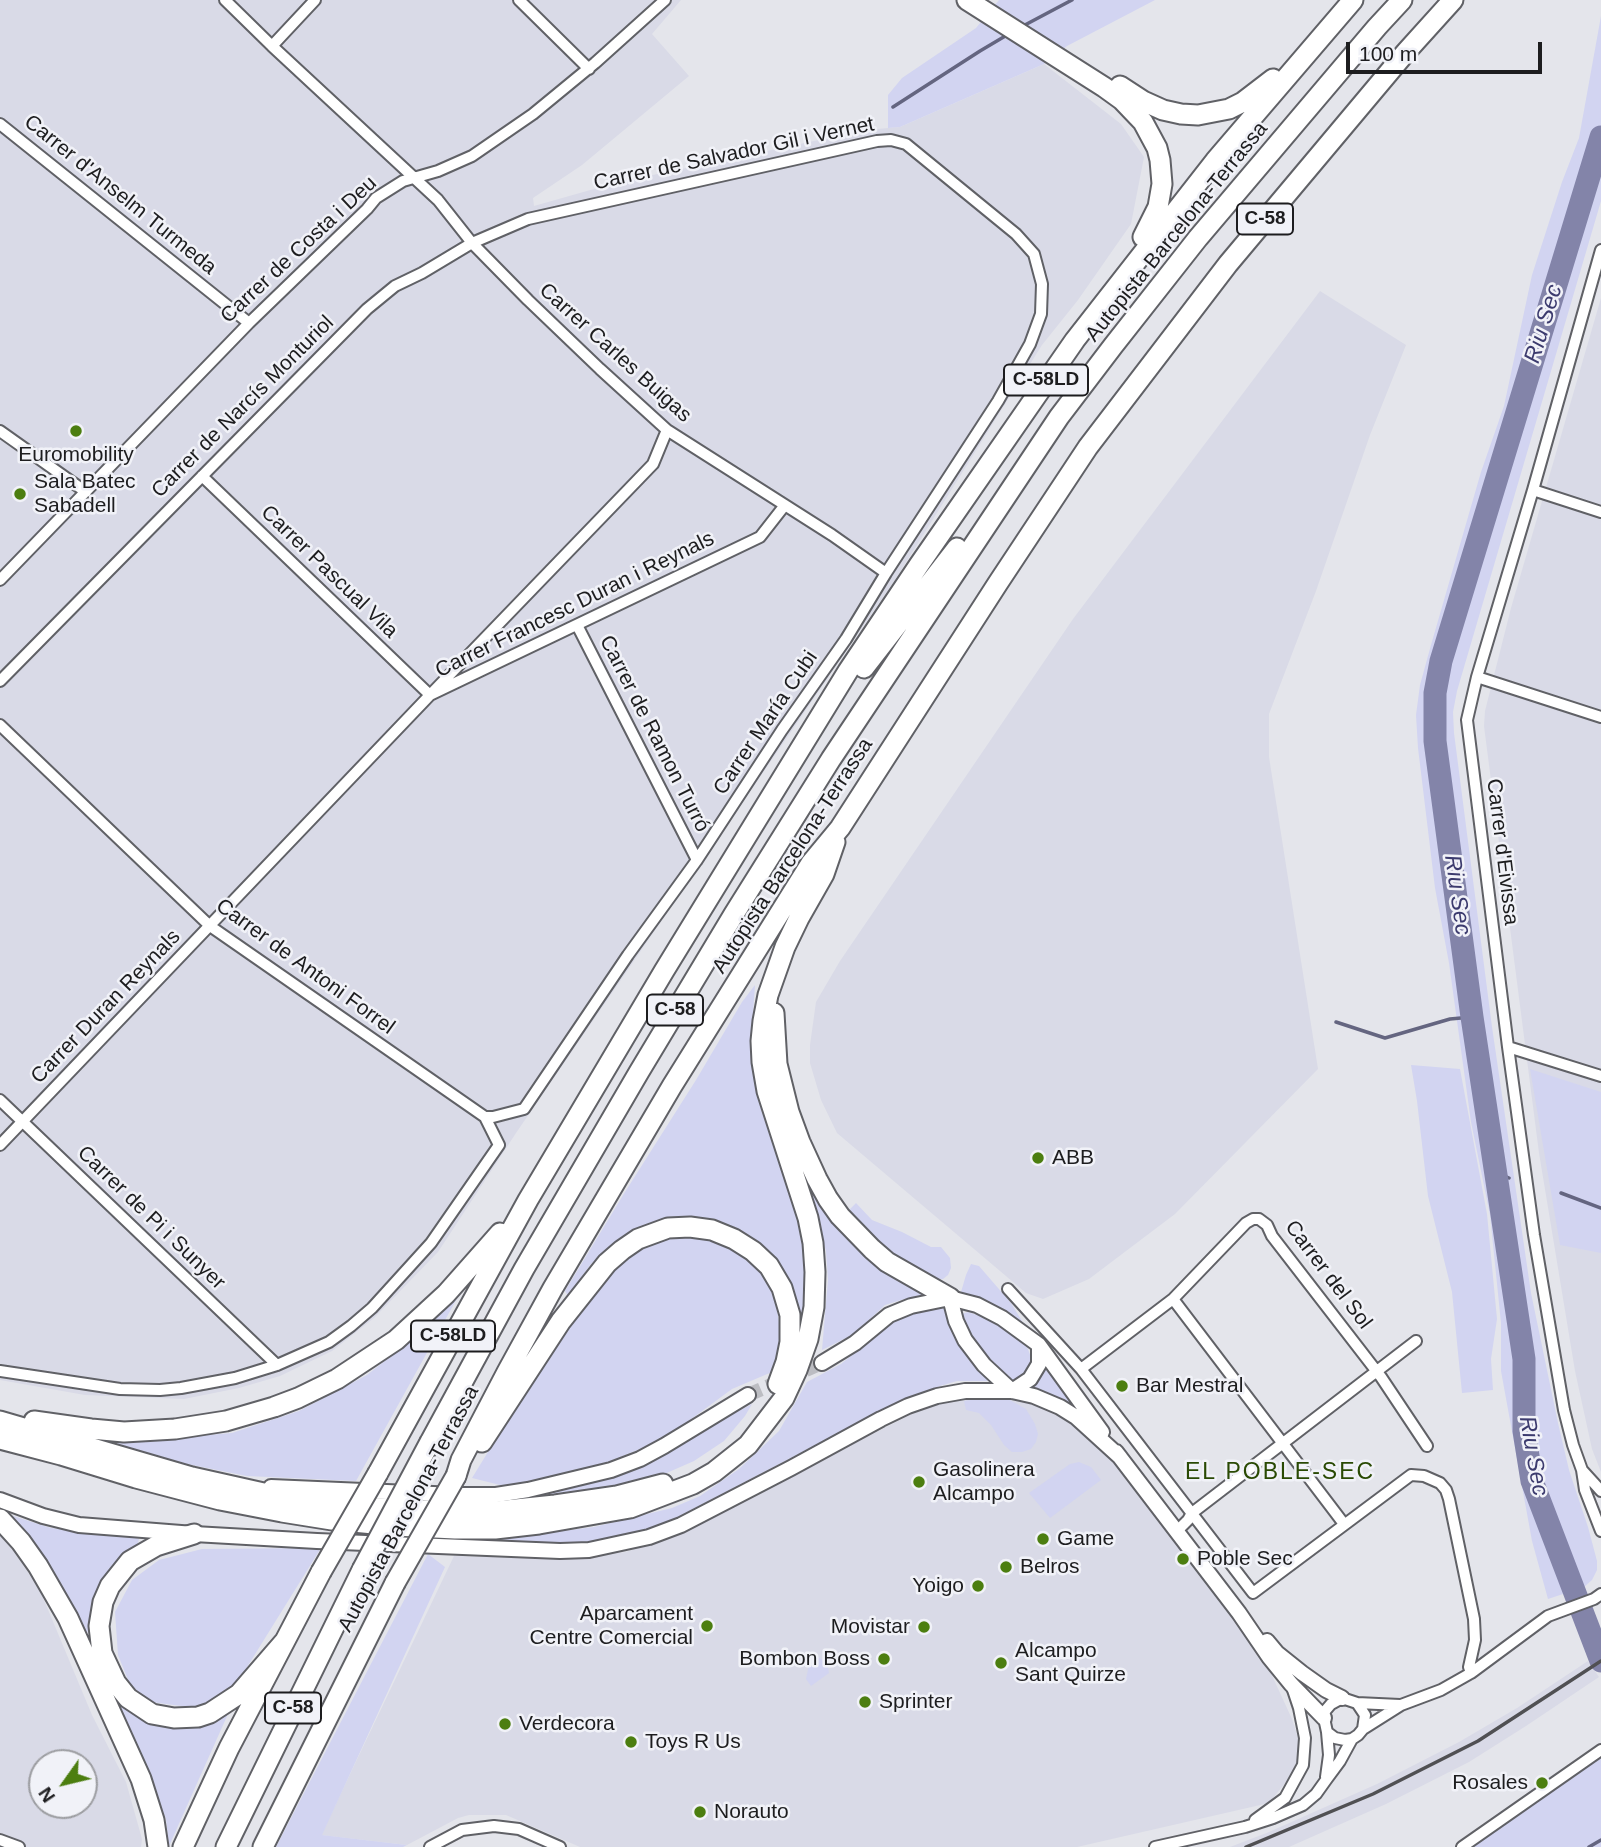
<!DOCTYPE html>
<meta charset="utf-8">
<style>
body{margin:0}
#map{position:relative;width:1601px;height:1847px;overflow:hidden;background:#e4e5eb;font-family:Arial,sans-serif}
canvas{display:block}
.north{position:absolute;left:28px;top:1749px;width:70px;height:70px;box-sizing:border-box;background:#f1f2f8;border:2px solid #9c9da1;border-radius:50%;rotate:236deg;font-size:19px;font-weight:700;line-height:28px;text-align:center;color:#1d1d1f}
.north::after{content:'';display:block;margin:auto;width:24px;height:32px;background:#4c7e10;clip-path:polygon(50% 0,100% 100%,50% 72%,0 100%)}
.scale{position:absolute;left:1346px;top:42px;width:196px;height:32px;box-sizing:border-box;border:4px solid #1d1d1f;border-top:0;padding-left:9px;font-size:21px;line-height:24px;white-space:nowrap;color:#1d1d1f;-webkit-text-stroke:5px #f1f2f8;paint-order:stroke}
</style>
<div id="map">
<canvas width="1601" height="1847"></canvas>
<div class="north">N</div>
<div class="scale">100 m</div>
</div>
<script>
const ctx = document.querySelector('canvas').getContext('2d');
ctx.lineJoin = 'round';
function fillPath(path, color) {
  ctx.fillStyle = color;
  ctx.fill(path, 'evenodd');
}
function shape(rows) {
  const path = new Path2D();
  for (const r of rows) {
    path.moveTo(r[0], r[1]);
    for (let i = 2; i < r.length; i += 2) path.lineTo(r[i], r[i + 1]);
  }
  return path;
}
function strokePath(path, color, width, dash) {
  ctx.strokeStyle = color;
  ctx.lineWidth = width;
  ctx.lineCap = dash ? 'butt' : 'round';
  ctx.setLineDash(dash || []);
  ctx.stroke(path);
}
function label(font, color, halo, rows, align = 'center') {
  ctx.font = font + ' Arial,sans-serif';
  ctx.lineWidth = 5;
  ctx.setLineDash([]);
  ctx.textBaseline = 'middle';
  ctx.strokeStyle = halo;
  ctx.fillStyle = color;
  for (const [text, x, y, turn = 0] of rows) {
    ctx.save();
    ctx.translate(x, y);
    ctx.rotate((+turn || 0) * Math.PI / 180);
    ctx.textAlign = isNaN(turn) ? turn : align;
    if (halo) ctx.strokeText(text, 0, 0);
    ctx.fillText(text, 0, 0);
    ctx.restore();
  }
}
fillPath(shape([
 [0,0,681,0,652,34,689,76,582,165,533,198,534,206,615,183,866,130,900,127,1044,64,1121,124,1144,157,1131,224,1078,300,1042,345,895,580,516,1133,438,1252,374,1318,332,1351,280,1376,239,1388,184,1399,85,1395,0,1380],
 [1320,291,1406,345,1370,435,1316,591,1269,714,1269,757,1318,1069,1175,1214,1089,1279,1043,1299,1026,1293,837,1133,821,1100,810,1063,810,1045,816,1002,840,961,1073,619],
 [1601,298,1601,1472,1592,1449,1575,1371,1539,1153,1484,726,1485,711,1511,608],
 [991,1396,1021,1400,1048,1408,1083,1428,1120,1470,1263,1656,1292,1719,1298,1737,1299,1756,1294,1772,1269,1803,1077,1847,580,1847,506,1815,469,1815,458,1818,407,1845,321,1835,454,1556,564,1559,626,1552,671,1536,910,1415,951,1399],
 [0,1532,39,1588,92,1715,126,1782,142,1839,141,1847,0,1847],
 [42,1763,84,1763,84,1805,42,1805],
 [1588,1661,1599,1677,1526,1726,1469,1762,1386,1804,1289,1847,1230,1847,1269,1832,1377,1784,1459,1742,1517,1708]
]), '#d9dae7');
fillPath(shape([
 [999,0,1155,0,1067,46,1044,64,900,127,888,128,888,95,902,78,976,28],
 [1601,16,1601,201,1457,691,1453,712,1454,733,1492,1027,1531,1293,1558,1423,1569,1470,1588,1527,1597,1561,1597,1570,1592,1580,1584,1587,1548,1599,1532,1541,1501,1371,1501,1323,1490,1215,1471,1122,1449,963,1435,888,1418,748,1416,715,1420,685,1431,645,1481,472,1504,406,1532,275,1562,182,1579,138],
 [755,985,751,1041,755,1087,762,1112,800,1222,806,1261,806,1301,799,1345,784,1276,773,1256,749,1237,733,1228,716,1221,640,1229,618,1241,591,1264,568,1296,565,1291,625,1192,696,1080,742,1002],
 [1411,1065,1460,1069,1487,1214,1497,1319,1491,1359,1493,1390,1462,1393,1452,1292,1428,1196,1417,1101],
 [1530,1069,1601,1092,1601,1253,1560,1245],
 [804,1171,813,1184,933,1294,901,1300,885,1305,854,1334,822,1350,828,1280,826,1251],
 [856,1203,872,1220,902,1232,931,1247,941,1247,950,1258,951,1268,948,1275,943,1279,936,1280,907,1265,870,1239,847,1212],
 [685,1236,704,1238,722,1243,740,1253,757,1268,766,1278,776,1302,781,1337,779,1356,772,1372,732,1389,679,1428,652,1444,596,1467,537,1482,504,1486,472,1478,518,1403,577,1314,614,1268,629,1255,656,1240],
 [971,1264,979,1266,1011,1303,1022,1321,1021,1325,982,1301,961,1292,966,1275],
 [460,1293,356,1481,247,1476,177,1462,114,1443,232,1433,299,1411,367,1375,420,1333],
 [946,1307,948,1322,955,1338,988,1378,987,1381,957,1381,940,1386,900,1401,668,1522,631,1535,577,1545,546,1546,455,1537,555,1532,594,1527,672,1508,700,1496,739,1469,779,1431,807,1382,841,1364,890,1324,918,1311],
 [968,1312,997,1322,1026,1344,1032,1360,1030,1367,1025,1375,1014,1380,1007,1378,988,1363,961,1321,962,1314],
 [1046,1367,1085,1414,1032,1389],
 [984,1398,1006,1398,1026,1409,1035,1424,1038,1434,1036,1442,1031,1449,1022,1452,1012,1452,1004,1445,991,1425,979,1413,966,1410,964,1401],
 [752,1404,745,1416,724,1441,694,1461,646,1482,613,1489,518,1501,516,1498,644,1463,680,1445,715,1423],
 [1079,1462,1091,1467,1101,1480,1050,1518,1029,1493,1070,1464],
 [10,1515,51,1528,131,1536,139,1539,137,1546,104,1576,95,1600,86,1638,62,1585,38,1550],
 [321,1548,239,1680,214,1704,189,1707,151,1702,131,1687,118,1655,115,1612,132,1580,159,1560,202,1549],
 [428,1554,445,1567,322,1835,407,1845,403,1847,276,1847],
 [818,1657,823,1660,828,1667,829,1673,811,1686,806,1679,809,1665],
 [112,1696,143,1717,185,1727,228,1714,169,1846,166,1819,133,1734],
 [1601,1750,1601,1847,1462,1847]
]), '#d2d4f1');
strokePath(shape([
 [1023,26,1072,0],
 [893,107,980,51,1007,35],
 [1336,1022,1385,1038,1450,1019,1472,1017],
 [1495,1172,1509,1178],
 [1561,1193,1601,1208],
 [1589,1847,1601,1840]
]), '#646580', 3.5);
strokePath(shape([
 [1601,137,1441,661,1435,693,1435,741,1472,1017,1524,1359,1524,1431,1532,1481,1601,1661]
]), '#8384a9', 23);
strokePath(shape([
 [748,1395,822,1363]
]), '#bcbdc2', 14, [14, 7]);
const minor = shape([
 [225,0,272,46,438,200,472,243,528,300,600,369,667,430,832,535,886,573],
 [519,0,589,69],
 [272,46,315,0],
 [0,124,249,323],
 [1601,250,1533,490,1477,677,1467,720,1508,1047,1534,1235,1564,1410,1573,1445,1582,1470,1585,1490,1601,1531],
 [0,431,86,492],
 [202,476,430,695,653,464,667,430],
 [1533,490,1601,512],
 [0,580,249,323,367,209,376,198,403,181,438,171,472,156,533,114,595,63,665,0],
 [577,625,697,860],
 [1477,677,1601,717],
 [0,681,367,309,395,286,422,273,472,243,528,219,877,141,891,140,906,144,1016,234,1034,254,1042,284,1041,314,1030,344,998,401,886,573,846,639,782,730,697,860,628,955,524,1109,493,1117,485,1117],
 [0,725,210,926,485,1117,499,1145,431,1243,372,1308,351,1326,329,1342,277,1365,235,1378,181,1388,160,1390,120,1389,0,1371],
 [1508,1047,1601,1076],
 [0,1100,277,1365],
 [0,1145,430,695,760,537,785,505],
 [1008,1289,1081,1369,1253,1593,1411,1475,1424,1476,1440,1483,1446,1490,1449,1499,1474,1619,1475,1640,1469,1667,1471,1673],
 [1173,1299,1344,1524],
 [1081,1369,1173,1299,1246,1223,1253,1219,1259,1219,1267,1225,1272,1236,1381,1377,1427,1446],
 [1582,1470,1601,1491],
 [1176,1532,1188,1520,1192,1513,1416,1341],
 [1357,1703,1400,1705],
 [1363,1729,1365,1715,1357,1703,1342,1698,1331,1704,1325,1711,1324,1718,1327,1732,1335,1738,1345,1740,1352,1739,1358,1735,1363,1729,1401,1705,1441,1690,1471,1673,1548,1616,1594,1599,1601,1594],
 [1326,1777,1329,1755,1327,1732],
 [1255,1820,1285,1798,1303,1765,1305,1738,1299,1708,1292,1687],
 [0,1840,19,1847],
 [430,1847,462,1830,494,1826,519,1829,560,1847],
 [1155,1847,1245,1827,1273,1818,1303,1805,1316,1794,1326,1780,1340,1761,1352,1739],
 [1462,1847,1601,1750]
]);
const tertiary = shape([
 [950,1298,956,1321,965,1340,984,1365,1012,1391,1030,1379,1039,1364,1039,1345],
 [822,1363,855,1343,889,1315,911,1306,950,1298,977,1305,1002,1318,1039,1345,1102,1432],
 [1116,1452,1239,1613,1269,1657,1291,1684,1324,1718],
 [271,1487,456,1495,496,1495,528,1490,611,1470,640,1459,664,1446,748,1395],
 [0,1500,43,1516,79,1525,194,1534,317,1541,560,1551,589,1550,649,1537,681,1525,791,1468,881,1419,908,1406,937,1396,965,1391,1012,1391,1034,1396,1060,1407,1076,1417,1120,1457],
 [1267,1641,1277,1653,1302,1673,1326,1690,1342,1698]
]);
const motorway = shape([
 [967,0,1104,87,1122,100,1143,122,1157,148,1160,160,1162,184,1158,207,1143,237],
 [1120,86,1143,101,1163,110,1181,114,1198,115,1229,109,1243,102,1273,79],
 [864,668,957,548],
 [774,1013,777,1064,789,1112,800,1142,817,1179,828,1199,840,1216,872,1249,887,1262,950,1298],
 [0,1421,192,1477,277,1496,333,1504,403,1510,497,1511,555,1505,617,1496,663,1484],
 [34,1421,91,1429,124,1432,175,1429,226,1421,274,1407,298,1398,337,1379,396,1340,446,1294,500,1233],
 [0,1439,61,1455,136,1478,220,1500,282,1512,332,1520,395,1526,455,1529,495,1529,539,1524,630,1508,693,1484,714,1472,748,1445,784,1398,797,1370,808,1339,814,1307,815,1272,813,1243,808,1218,767,1091,762,1062,761,1041,763,1021,768,995,785,947,799,918,824,874,835,842],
 [430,1442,524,1269,639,1072,734,914,831,759,1059,417,1113,346,1198,238,1377,27,1402,0],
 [482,1442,561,1321,607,1263,622,1250,638,1239,668,1228,690,1227,712,1230,734,1239,753,1251,769,1266,782,1288,790,1315,790,1342,786,1362,778,1384],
 [378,1473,528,1200,664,971,848,671,919,565,1075,340,1215,161,1353,0],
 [456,1476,461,1460,507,1372,553,1288,672,1086,811,863,840,828,998,583,1088,447,1228,264,1406,52,1453,0],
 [0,1519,21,1542,38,1566,68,1618,141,1779,154,1820,158,1847],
 [194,1534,156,1546,130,1561,110,1586,103,1602,99,1626,102,1653,116,1683,128,1698,152,1714,174,1718,198,1717,210,1713,239,1694,284,1642],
 [183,1847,229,1748,321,1572],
 [226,1847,362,1570],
 [263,1847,395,1583]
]);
strokePath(minor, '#606166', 14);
strokePath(tertiary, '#606166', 18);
strokePath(motorway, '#606166', 23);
strokePath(minor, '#fff', 10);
strokePath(tertiary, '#fff', 14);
strokePath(motorway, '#fff', 19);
strokePath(shape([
 [1246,1847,1373,1794,1478,1741,1601,1661]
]), '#505053', 3.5);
const motorwayBridge = shape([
 [362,1570,430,1442],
 [321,1572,378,1473],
 [395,1583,456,1476]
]);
strokePath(motorwayBridge, '#606166', 23, []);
strokePath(motorwayBridge, '#fff', 19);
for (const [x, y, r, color] of [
 [76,431,7,"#4c7e10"],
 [20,494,7,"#4c7e10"],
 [1038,1158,7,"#4c7e10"],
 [1122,1386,7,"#4c7e10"],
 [919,1482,7,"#4c7e10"],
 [1043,1539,7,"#4c7e10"],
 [1183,1559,7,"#4c7e10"],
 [1006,1567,7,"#4c7e10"],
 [978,1586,7,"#4c7e10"],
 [707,1626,7,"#4c7e10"],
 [924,1627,7,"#4c7e10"],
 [884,1659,7,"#4c7e10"],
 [1001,1663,7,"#4c7e10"],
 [865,1702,7,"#4c7e10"],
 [505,1724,7,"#4c7e10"],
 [631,1742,7,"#4c7e10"],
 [1542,1783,7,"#4c7e10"],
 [700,1812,7,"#4c7e10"]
]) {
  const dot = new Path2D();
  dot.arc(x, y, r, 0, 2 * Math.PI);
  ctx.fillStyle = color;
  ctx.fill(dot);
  strokePath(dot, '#f1f2f8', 2.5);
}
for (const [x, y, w] of [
 [1265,219,56],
 [1046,380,84],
 [675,1010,56],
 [453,1336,84],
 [293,1708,56]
]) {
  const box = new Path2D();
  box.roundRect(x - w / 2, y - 15.5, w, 31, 5);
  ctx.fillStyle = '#f1f2f8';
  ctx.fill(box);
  strokePath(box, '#1d1d1f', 2);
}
label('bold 19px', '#1d1d1f', null, [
 ["C-58",1265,219],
 ["C-58LD",1046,380],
 ["C-58",675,1010],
 ["C-58LD",453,1336],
 ["C-58",293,1708]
]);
label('21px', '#1d1d1f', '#f1f2f8', [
 ["Carrer de Salvador Gil i Vernet",734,154,-12],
 ["Carrer d'Anselm Turmeda",120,195,39],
 ["Autopista Barcelona-Terrassa",1177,232,-51],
 ["Carrer de Costa i Deu",299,250,-43],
 ["Carrer Carles Buigas",615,353,42],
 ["Carrer de Narcís Monturiol",243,407,-45],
 ["Carrer Pascual Vila",329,572,44],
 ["Carrer Francesc Duran i Reynals",575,605,-26],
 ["Carrer María Cubi",766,723,-56],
 ["Carrer de Ramon Turró",654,734,63],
 ["Carrer d'Eivissa",1502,852,83],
 ["Autopista Barcelona-Terrassa",793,856,-57],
 ["Carrer de Antoni Forrel",305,967,36],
 ["Carrer Duran Reynals",106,1007,-46],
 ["Carrer de Pi i Sunyer",151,1218,44],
 ["Carrer del Sol",1328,1275,53],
 ["Autopista Barcelona-Terrassa",409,1509,-62]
]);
label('21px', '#1d1d1f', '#f1f2f8', [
 ["Euromobility",76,455,"center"],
 ["Sala Batec",34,482],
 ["Sabadell",34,506],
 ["ABB",1052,1158],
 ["Bar Mestral",1136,1386],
 ["Gasolinera",933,1470],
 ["Alcampo",933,1494],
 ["Game",1057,1539],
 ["Poble Sec",1197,1559],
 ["Belros",1020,1567],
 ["Yoigo",964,1586,"right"],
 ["Aparcament",693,1614,"right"],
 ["Centre Comercial",693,1638,"right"],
 ["Movistar",910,1627,"right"],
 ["Alcampo",1015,1651],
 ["Sant Quirze",1015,1675],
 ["Bombon Boss",870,1659,"right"],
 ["Sprinter",879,1702],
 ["Verdecora",519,1724],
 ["Toys R Us",645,1742],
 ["Rosales",1528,1783,"right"],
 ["Norauto",714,1812]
], 'left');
label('italic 23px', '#3c3b6e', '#f1f2f8', [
 ["Riu Sec",1544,324,-73],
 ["Riu Sec",1457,895,82],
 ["Riu Sec",1533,1456,80]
]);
ctx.letterSpacing = '2px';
label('23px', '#2a4a04', '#f1f2f8', [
 ["EL POBLE-SEC",1280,1473]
]);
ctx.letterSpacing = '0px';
</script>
